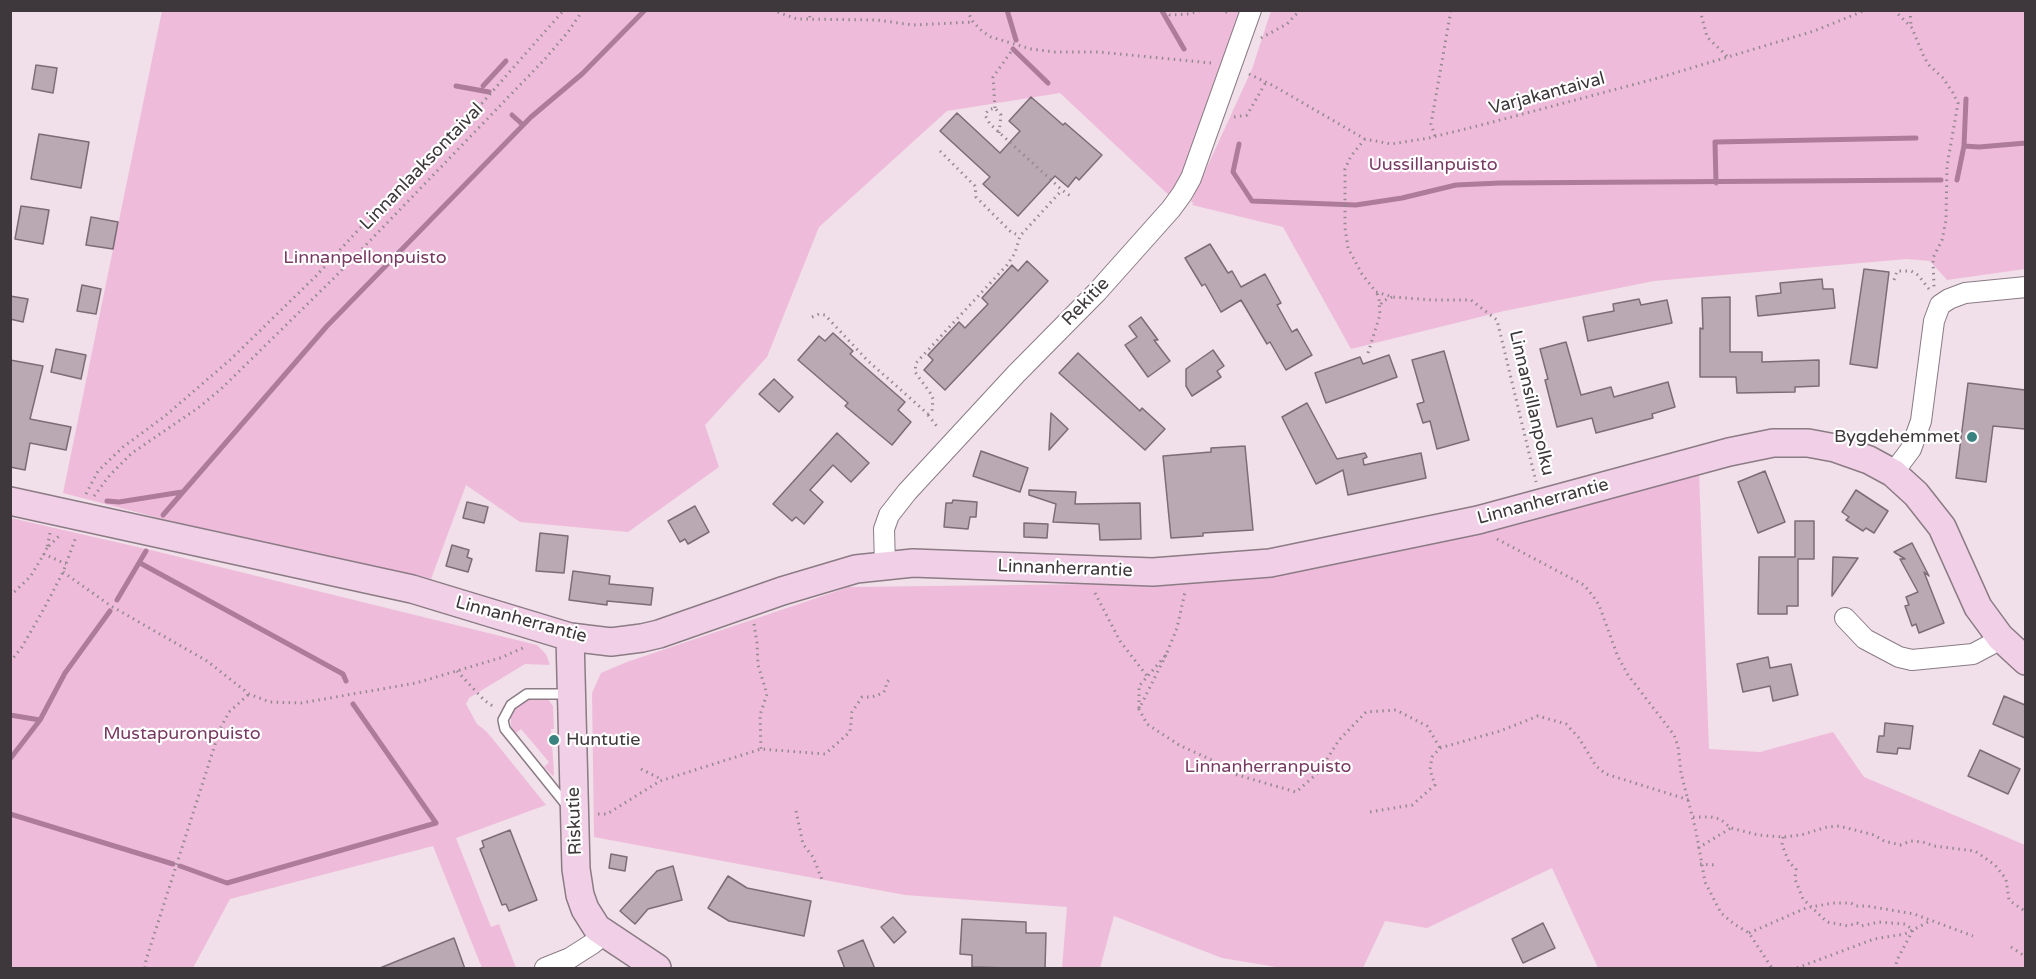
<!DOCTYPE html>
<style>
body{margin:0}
#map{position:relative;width:2036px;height:979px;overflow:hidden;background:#f1dfe9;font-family:"Varela Round",sans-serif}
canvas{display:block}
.frame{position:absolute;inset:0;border:12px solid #3e373b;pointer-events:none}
</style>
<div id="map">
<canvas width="2036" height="979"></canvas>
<div class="frame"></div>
</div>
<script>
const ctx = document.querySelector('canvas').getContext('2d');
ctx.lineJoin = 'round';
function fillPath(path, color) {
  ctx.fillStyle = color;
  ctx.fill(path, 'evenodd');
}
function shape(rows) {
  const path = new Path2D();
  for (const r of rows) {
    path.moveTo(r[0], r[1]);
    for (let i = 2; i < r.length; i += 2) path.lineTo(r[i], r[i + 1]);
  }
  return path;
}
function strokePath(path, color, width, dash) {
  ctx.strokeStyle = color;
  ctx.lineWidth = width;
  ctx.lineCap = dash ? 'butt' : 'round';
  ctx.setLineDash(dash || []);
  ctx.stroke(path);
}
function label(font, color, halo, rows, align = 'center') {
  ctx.font = font + ' "Varela Round",sans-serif';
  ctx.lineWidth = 4.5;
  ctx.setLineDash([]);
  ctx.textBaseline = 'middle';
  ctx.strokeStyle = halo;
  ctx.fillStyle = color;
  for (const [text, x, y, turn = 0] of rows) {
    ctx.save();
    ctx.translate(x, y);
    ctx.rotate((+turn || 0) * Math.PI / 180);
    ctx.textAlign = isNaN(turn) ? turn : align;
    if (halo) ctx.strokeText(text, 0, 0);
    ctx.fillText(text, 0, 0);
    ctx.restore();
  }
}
fillPath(shape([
 [162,11,1244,11,1219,69,1175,201,1060,93,947,111,819,227,767,357,705,425,719,467,628,532,520,522,466,485,431,579,182,524,63,493],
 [1271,11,2025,11,2025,269,1947,280,1930,261,1907,259,1654,281,1504,311,1351,349,1283,227,1192,205,1194,203,1191,202,1252,69],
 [1699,471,1709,749,1760,752,1833,732,1864,777,2025,845,2025,968,1598,968,1552,868,1427,928,1385,921,1363,968,1282,968,1222,958,1114,916,1100,968,1062,968,1067,907,905,895,594,837,592,693,601,673,627,662,849,587,1178,583],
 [11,518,155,551,537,645,546,654,550,665,525,664,469,698,466,704,477,724,487,732,546,805,456,838,491,927,499,924,516,968,482,968,433,846,230,899,193,968,11,968],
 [530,697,547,698,553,706,554,729,551,729,554,774,553,776,544,767,549,762,521,729,515,734,511,727,511,715,516,707]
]), '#eebcda');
strokePath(shape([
 [1007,10,1016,40],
 [1162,11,1184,49],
 [1013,49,1048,83],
 [456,86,489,92],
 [483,86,506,61],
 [512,115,523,125],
 [1239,144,1233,172,1252,201,1356,205,1402,198,1456,185,1500,183,1941,180],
 [1964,146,1979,147,2026,143],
 [1957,180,1964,146,1966,99],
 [1716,183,1715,142,1916,138],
 [107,501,119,502,182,492],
 [163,515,327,326,531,117,582,74,645,10],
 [140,563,343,674,346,681],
 [117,600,146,551],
 [10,715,40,720],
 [10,759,40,720,65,673,110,611],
 [10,814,173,864],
 [180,866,227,883,436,823,353,704]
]), '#ad7c9a', 5);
const building = shape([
 [36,65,57,68,53,93,32,89,36,65],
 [1031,97,1063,125,1065,123,1102,155,1079,180,1076,177,1068,187,1055,176,1018,216,983,184,990,177,940,131,957,113,1000,153,1020,131,1009,121,1031,97],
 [39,134,89,142,81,188,31,179,39,134],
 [21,206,49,210,43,244,15,239,21,206],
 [91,217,118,222,113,249,86,245,91,217],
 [1210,244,1228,273,1232,271,1241,287,1265,274,1281,303,1277,305,1292,332,1297,329,1312,355,1286,370,1270,342,1267,344,1241,300,1221,312,1205,284,1202,286,1185,258,1210,244],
 [1027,261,1048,281,945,390,924,370,933,360,928,355,959,322,965,328,988,304,982,298,1012,265,1018,271,1027,261],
 [1864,269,1889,272,1877,368,1850,364,1864,269],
 [1822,279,1823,289,1833,289,1835,308,1758,316,1756,296,1781,293,1780,283,1822,279],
 [82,285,101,289,96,314,77,311,82,285],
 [10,296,28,299,23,322,10,319,10,296],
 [1730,297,1730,352,1762,352,1762,362,1819,360,1819,386,1795,387,1795,392,1737,393,1736,377,1700,377,1700,328,1703,329,1702,298,1730,297],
 [1639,299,1641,305,1667,300,1672,323,1588,341,1583,317,1614,311,1613,304,1639,299],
 [1141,317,1158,340,1154,340,1170,361,1148,377,1125,345,1137,337,1129,326,1141,317],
 [833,333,853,351,850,354,905,402,898,410,911,422,892,445,845,406,848,403,798,360,819,336,825,341,833,333],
 [1566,342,1581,395,1611,387,1614,397,1668,382,1675,407,1652,414,1653,418,1596,433,1592,418,1557,427,1545,380,1548,379,1540,349,1566,342],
 [56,349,86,355,81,379,51,372,56,349],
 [1213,350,1224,366,1217,371,1221,377,1192,396,1186,386,1186,369,1213,350],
 [1444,351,1469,440,1437,449,1430,421,1423,423,1417,404,1424,402,1412,360,1444,351],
 [1078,353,1140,411,1142,408,1165,429,1145,450,1059,373,1078,353],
 [1389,355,1397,377,1326,403,1315,373,1360,357,1363,364,1389,355],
 [10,360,43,366,30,419,71,427,66,450,30,443,25,470,10,467,10,360],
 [774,379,793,397,779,412,759,394,774,379],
 [1968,383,2025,390,2025,429,1993,426,1986,482,1956,478,1968,383],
 [1307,403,1337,459,1365,453,1367,457,1363,459,1364,465,1421,453,1426,478,1348,495,1343,470,1316,484,1282,417,1307,403],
 [1051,413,1068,429,1049,450,1051,413],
 [837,433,869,463,851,482,833,465,810,490,823,502,804,524,796,517,792,521,773,504,837,433],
 [1245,446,1253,530,1203,533,1203,536,1171,538,1163,456,1211,452,1211,448,1245,446],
 [981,451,1028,468,1020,492,973,476,981,451],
 [1765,471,1785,522,1758,533,1738,482,1765,471],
 [1029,490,1076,492,1075,504,1140,503,1141,539,1100,540,1099,524,1053,522,1056,504,1029,495,1029,490],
 [1856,490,1888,511,1874,533,1866,528,1863,531,1846,520,1849,517,1842,512,1856,490],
 [953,500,977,502,976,517,970,517,968,529,944,527,946,503,952,503,953,500],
 [467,502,488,507,484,523,463,518,467,502],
 [695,506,709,532,688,544,685,539,680,542,668,521,695,506],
 [1795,521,1814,521,1814,559,1798,559,1798,606,1787,606,1787,614,1758,614,1759,557,1795,557,1795,521],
 [1024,523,1048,524,1047,538,1024,537,1024,523],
 [540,533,568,536,564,573,536,571,540,533],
 [1912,543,1929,576,1924,572,1944,623,1919,633,1916,624,1912,626,1905,606,1909,605,1906,597,1918,592,1900,559,1905,559,1894,552,1912,543],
 [452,545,469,550,467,557,472,559,468,572,446,566,452,545],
 [1833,557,1858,558,1832,596,1833,557],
 [573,571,610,576,609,584,653,588,651,605,607,601,607,605,569,600,573,571],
 [1768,657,1770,668,1791,664,1798,695,1773,701,1770,686,1743,692,1737,664,1768,657],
 [2004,696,2025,705,2025,738,1993,724,2004,696],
 [1885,723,1913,726,1910,749,1898,748,1897,754,1877,752,1879,736,1884,736,1885,723],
 [1980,750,2020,769,2008,794,1968,776,1980,750],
 [510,830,537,900,509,911,506,904,502,905,480,849,484,847,482,841,510,830],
 [611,854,627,857,625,871,609,868,611,854],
 [673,866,682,900,648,909,635,924,620,911,657,871,673,866],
 [728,876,747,888,811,901,804,936,729,921,708,908,728,876],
 [893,917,906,932,894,943,881,927,893,917],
 [962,919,1026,922,1026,933,1046,933,1045,969,972,967,972,955,960,954,962,919],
 [1543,923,1555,948,1523,963,1512,939,1543,923],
 [454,938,465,969,380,969,380,968,454,938],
 [863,940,875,969,845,969,838,951,863,940]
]);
fillPath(building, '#baa9b3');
strokePath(building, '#7b6c75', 1.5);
const lane = shape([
 [568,807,514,740,505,729,503,720,511,705,527,694,568,694]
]);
const street = shape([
 [1893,473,1911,449,1921,421,1934,321,1940,305,1949,299,1965,293,2026,287],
 [885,565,884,529,889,515,907,492,1016,374,1097,292,1171,209,1182,194,1191,178,1251,10],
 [1845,618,1865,639,1899,657,1912,660,1973,654,1990,645,2000,637],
 [545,968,570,958,592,944,604,934]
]);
const secondary = shape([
 [10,501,412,589,570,637,611,642,642,638,659,634,782,591,856,569,913,563,1153,572,1270,563,1478,520,1729,452,1773,443,1808,443,1835,448,1869,460,1893,473,1916,494,1942,527,1978,607,2000,637,2026,661],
 [570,637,576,869,580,895,585,909,597,928,657,968]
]);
strokePath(lane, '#8a7b84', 12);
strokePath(street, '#8a7b84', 22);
strokePath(secondary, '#8a7b84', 30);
strokePath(shape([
 [772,10,797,19,877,20,913,25,973,22],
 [809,10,810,19],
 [967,10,973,22,982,31,991,37,1031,49,1055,52,1099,52,1211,63],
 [1165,10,1170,15,1189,14,1202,10],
 [1220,10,1229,13],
 [1700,10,1707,37,1728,57],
 [1894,10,1912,28,1924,57,1929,65,1943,78,1953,93,1958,103,1947,166,1946,220,1942,240,1933,258,1934,287],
 [1910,10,1911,26],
 [1261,38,1287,24,1300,10],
 [1249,74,1272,85,1365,139,1391,144,1429,138,1489,123,1658,78,1814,31,1866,10],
 [995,108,993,77,1013,49],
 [1234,117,1247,115,1266,82],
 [999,133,1001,115,995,108,988,110,985,115,990,124,1062,190,1073,198],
 [1435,136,1431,124,1451,10],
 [1365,139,1351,156,1345,169,1345,228,1348,248,1362,274,1376,292,1393,297,1432,300,1471,300,1497,320,1536,482],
 [940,151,975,186,976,197,1011,232,1020,236],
 [1894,280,1897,271,1911,271,1918,275,1929,289],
 [1381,304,1383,301,1392,297],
 [812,317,819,314,825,315,867,360,928,414,932,411,933,399,931,394,915,372,916,363,1007,265,1015,253,1020,236,1062,190],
 [1368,353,1380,315,1379,299,1377,293],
 [928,415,939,429],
 [86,494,98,471,123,447,165,416,231,359,316,276,361,227,391,200,447,143,564,10],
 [94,496,110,475,132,453,198,408,221,389,335,277,545,59,568,32,583,10],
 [50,533,47,548,61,534],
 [1497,539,1584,585,1593,596,1599,605,1618,657,1628,675,1674,735,1678,746,1681,773,1696,831,1705,882,1721,913,1734,924,1749,933,1772,968],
 [47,548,44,554,66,564],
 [63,572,111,606,207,661,249,694,270,702,301,703,416,683,500,658,525,647],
 [1095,593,1120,641,1147,676],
 [10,596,30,577,44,554],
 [754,624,757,643,758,665,767,694,760,715,761,749],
 [1166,655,1139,709,1147,724,1179,745,1216,762,1234,774,1296,792,1319,772,1339,740,1366,712,1396,710,1427,726,1440,748],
 [10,662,22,647,46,605,63,572,76,537],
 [457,671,484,700,494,707],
 [1139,708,1139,686,1166,655,1177,628,1185,592],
 [641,769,661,779],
 [796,811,803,844,813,857,823,882],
 [1370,812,1412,805,1435,785,1430,770,1432,757,1440,748,1500,731,1538,716,1566,724,1579,738,1596,766,1606,774,1689,800],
 [598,814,607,814,660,781,761,749,825,754,850,732,852,712,862,697,872,697,883,693,886,689,886,683,889,680],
 [1693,817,1711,817,1720,819,1731,828,1758,835,1783,837,1801,835,1827,827,1839,826,1874,835,1884,841,1900,845,1911,841,1923,842,1934,846,1975,851,1995,865,2006,879,2009,900,2026,912],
 [1783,837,1782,845,1789,862,1796,869,1795,879,1803,899,1827,922,1848,926,1857,923,1861,926,1879,922,1891,923,1905,924,1913,930,1897,960,1895,968],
 [1698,848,1731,828],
 [1700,864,1715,865],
 [1749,933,1806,908,1833,903,1851,903,1856,906,1867,906,1914,914,1973,936],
 [2011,947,2026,957],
 [145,968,146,960,220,729,229,712,249,694],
 [1797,968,1874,939,1905,934,1930,921]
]), '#958990', 3, [1.5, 4.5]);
strokePath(lane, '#fff', 9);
strokePath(street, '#fff', 20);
strokePath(secondary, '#f1cfe6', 27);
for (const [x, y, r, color] of [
 [1972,437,6,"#3a827f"],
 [554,740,6,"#3a827f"]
]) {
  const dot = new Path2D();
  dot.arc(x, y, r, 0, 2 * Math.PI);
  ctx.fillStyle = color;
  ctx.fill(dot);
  strokePath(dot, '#fff', 2);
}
label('18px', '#3e373b', '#fff', [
 ["Varjakantaival",1547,94,-15],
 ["Linnanlaaksontaival",422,167,-46],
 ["Rekitie",1086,302,-46],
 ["Linnansillanpolku",1531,403,77],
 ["Linnanherrantie",1543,502,-15],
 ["Linnanherrantie",1065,569,2],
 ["Linnanherrantie",521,620,15],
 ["Riskutie",575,821,-92]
]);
label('18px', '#783963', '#fff', [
 ["Uussillanpuisto",1433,165],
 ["Linnanpellonpuisto",365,258],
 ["Mustapuronpuisto",182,734],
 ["Linnanherranpuisto",1268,767]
]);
label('18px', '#3e373b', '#fff', [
 ["Bygdehemmet",1960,437],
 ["Huntutie",566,740,"left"]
], 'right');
</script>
